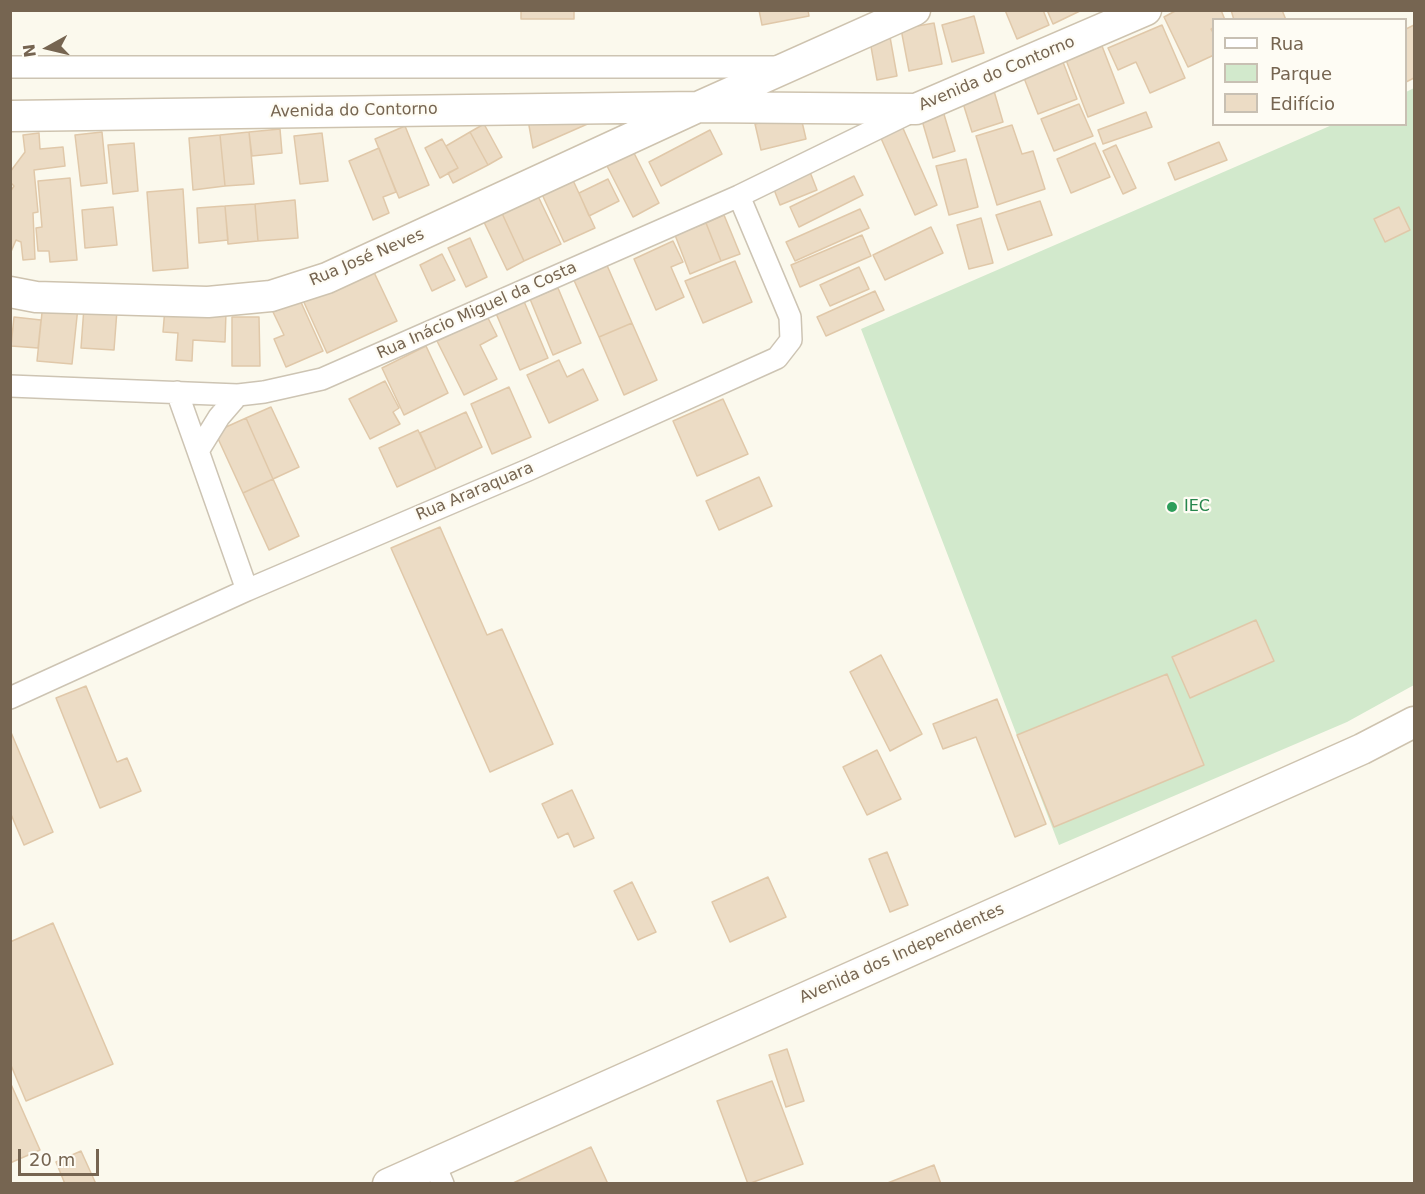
<!DOCTYPE html>
<meta charset="utf-8">
<style>
body{margin:0}
#map{position:relative;width:1425px;height:1194px;overflow:hidden;background:#fbf9ed;font-family:"DejaVu Sans",sans-serif}
canvas{display:block}
.frame{position:absolute;inset:0;border:12px solid #766551;pointer-events:none}
.legend{position:absolute;left:1212px;top:18px;width:195px;height:108px;box-sizing:border-box;background:#fefcf4;border:2px solid #c8c0b3;margin:0;padding:8px 10px;list-style:none;font-size:18px;color:#766551}
.legend li{display:flex;align-items:center;gap:12px;height:30px}
.legend b{width:30px;border:2px solid #c8c0b3}
.north{position:absolute;left:18px;top:18px;width:60px;height:60px;-webkit-text-stroke:4px #fefcf4;paint-order:stroke;rotate:262deg;font-size:16px;font-weight:700;line-height:24px;text-align:center;color:#766551}
.north::after{content:'';display:block;margin:auto;width:21px;height:27px;background:#766551;clip-path:polygon(50% 0,100% 100%,50% 72%,0 100%)}
.scale{position:absolute;left:18px;top:1149px;width:81px;height:27px;box-sizing:border-box;border:3px solid #766551;border-top:0;padding-left:8px;font-size:18px;line-height:21px;white-space:nowrap;color:#766551;-webkit-text-stroke:4px #fefcf4;paint-order:stroke}
</style>
<div id="map">
<canvas width="1425" height="1194"></canvas>
<div class="frame"></div>
<ul class="legend">
<li><b style="height:8px;background:#fff"></b>Rua</li>
<li><b style="height:16px;background:#d2e9cc"></b>Parque</li>
<li><b style="height:16px;background:#ecdcc5"></b>Edifício</li>
</ul>
<div class="north">N</div>
<div class="scale">20 m</div>
</div>
<script>
const ctx = document.querySelector('canvas').getContext('2d');
ctx.lineJoin = 'round';
function fillPath(path, color) {
  ctx.fillStyle = color;
  ctx.fill(path, 'evenodd');
}
function shape(rows) {
  const path = new Path2D();
  for (const r of rows) {
    path.moveTo(r[0], r[1]);
    for (let i = 2; i < r.length; i += 2) path.lineTo(r[i], r[i + 1]);
  }
  return path;
}
function strokePath(path, color, width, dash) {
  ctx.strokeStyle = color;
  ctx.lineWidth = width;
  ctx.lineCap = dash ? 'butt' : 'round';
  ctx.setLineDash(dash || []);
  ctx.stroke(path);
}
function label(font, color, halo, rows, align = 'center') {
  ctx.font = font + ' "DejaVu Sans",sans-serif';
  ctx.lineWidth = 4.5;
  ctx.setLineDash([]);
  ctx.textBaseline = 'middle';
  ctx.strokeStyle = halo;
  ctx.fillStyle = color;
  for (const [text, x, y, turn = 0] of rows) {
    ctx.save();
    ctx.translate(x, y);
    ctx.rotate((+turn || 0) * Math.PI / 180);
    ctx.textAlign = isNaN(turn) ? turn : align;
    if (halo) ctx.strokeText(text, 0, 0);
    ctx.fillText(text, 0, 0);
    ctx.restore();
  }
}
fillPath(shape([
 [1414,88,1414,685,1347,722,1059,845,861,329,1332,125,1406,124,1406,92]
]), '#d2e9cc');
const building = shape([
 [521,10,574,10,574,19,521,19,521,10],
 [759,10,808,10,809,16,762,25,759,10],
 [1005,10,1043,10,1049,25,1017,39,1005,10],
 [1047,10,1082,10,1053,24,1047,10],
 [1177,10,1221,10,1225,20,1214,20,1214,27,1211,29,1214,34,1214,55,1188,67,1164,17,1177,10],
 [1231,10,1282,10,1286,20,1234,20,1231,10],
 [974,16,984,53,952,62,942,25,974,16],
 [934,23,942,64,909,71,901,29,934,23],
 [1162,25,1185,78,1150,93,1136,62,1118,70,1108,48,1162,25],
 [1414,25,1414,78,1406,82,1406,29,1414,25],
 [890,37,897,76,877,80,870,41,890,37],
 [1102,46,1124,103,1088,117,1066,60,1102,46],
 [1063,62,1077,99,1038,114,1024,78,1063,62],
 [994,91,1003,122,972,132,962,100,994,91],
 [1079,104,1093,136,1054,151,1041,119,1079,104],
 [943,111,955,151,933,158,921,117,943,111],
 [1146,112,1152,127,1103,144,1098,130,1146,112],
 [800,113,806,139,761,150,755,124,800,113],
 [528,120,592,122,533,148,528,120],
 [484,124,502,157,488,165,470,132,484,124],
 [1012,125,1022,154,1033,151,1045,189,997,205,976,136,1012,125],
 [405,126,429,185,399,198,375,139,405,126],
 [902,126,937,205,915,215,880,136,902,126],
 [280,129,282,153,252,156,249,132,280,129],
 [710,130,722,154,661,186,649,162,710,130],
 [102,132,107,183,81,186,75,135,102,132],
 [249,132,254,184,225,186,220,135,249,132],
 [470,132,488,165,453,183,448,173,458,168,446,146,470,132],
 [39,133,40,149,63,147,65,166,34,170,38,212,33,213,35,259,23,260,21,242,16,240,10,254,10,192,14,186,10,182,10,172,25,152,23,135,39,133],
 [322,133,328,181,300,184,294,136,322,133],
 [220,135,225,186,193,190,189,138,220,135],
 [442,139,458,168,440,178,425,148,442,139],
 [1219,142,1227,160,1175,180,1168,163,1219,142],
 [134,143,138,191,113,194,108,145,134,143],
 [1095,143,1110,177,1071,193,1057,159,1095,143],
 [1116,145,1136,188,1123,194,1103,151,1116,145],
 [379,148,396,192,383,197,389,213,373,220,349,161,379,148],
 [633,151,659,203,633,217,606,164,633,151],
 [966,159,978,207,949,215,936,166,966,159],
 [810,172,817,190,780,205,773,187,810,172],
 [571,176,595,228,564,242,540,190,571,176],
 [854,176,863,195,799,227,790,207,854,176],
 [70,178,77,260,50,262,49,251,38,251,36,228,42,227,38,181,70,178],
 [608,179,619,201,589,216,579,193,608,179],
 [183,189,188,268,153,271,147,192,183,189],
 [536,192,561,244,524,261,500,209,536,192],
 [295,200,298,238,258,241,255,204,295,200],
 [1040,201,1052,235,1008,250,996,215,1040,201],
 [255,204,258,241,228,244,225,206,255,204],
 [225,206,228,240,199,243,197,208,225,206],
 [113,207,117,245,85,248,82,210,113,207],
 [1399,207,1410,230,1385,242,1374,219,1399,207],
 [500,209,524,261,507,270,482,218,500,209],
 [860,209,869,228,795,261,786,242,860,209],
 [724,215,740,254,721,261,706,223,724,215],
 [981,218,993,263,969,269,957,225,981,218],
 [706,223,721,261,690,274,675,235,706,223],
 [931,227,943,253,885,280,873,255,931,227],
 [862,235,871,256,800,287,791,265,862,235],
 [470,238,487,277,466,287,448,248,470,238],
 [673,241,683,262,671,267,684,297,656,310,634,259,673,241],
 [442,254,455,280,432,291,420,265,442,254],
 [735,261,752,302,703,323,685,281,735,261],
 [606,263,632,323,599,337,573,278,606,263],
 [371,266,397,321,327,353,302,298,371,266],
 [859,267,869,289,830,306,820,285,859,267],
 [558,288,581,343,553,355,530,299,558,288],
 [875,291,884,310,826,336,817,317,875,291],
 [523,299,548,358,520,370,495,311,523,299],
 [300,300,323,351,286,367,274,339,284,335,273,312,300,300],
 [43,303,78,307,72,364,37,361,43,303],
 [84,307,117,310,114,350,81,348,84,307],
 [165,308,226,312,225,342,193,340,192,361,176,360,178,333,163,332,165,308],
 [487,316,497,336,480,345,497,379,464,395,437,341,487,316],
 [14,317,41,320,38,348,11,346,14,317],
 [232,317,259,317,260,366,232,366,232,317],
 [632,323,657,380,624,395,599,337,632,323],
 [426,346,448,393,404,415,382,368,426,346],
 [559,360,567,377,583,369,598,400,549,423,527,375,559,360],
 [385,381,399,408,393,412,400,424,370,439,349,399,385,381],
 [509,387,531,437,492,454,471,404,509,387],
 [723,399,748,454,697,476,673,421,723,399],
 [271,407,299,467,273,479,246,418,271,407],
 [466,412,482,447,436,469,420,433,466,412],
 [246,418,273,479,243,493,215,432,246,418],
 [418,430,436,469,397,487,379,448,418,430],
 [759,477,772,506,719,530,706,501,759,477],
 [273,479,299,536,269,550,243,493,273,479],
 [440,527,487,635,502,629,553,744,490,772,391,548,440,527],
 [1256,620,1274,661,1190,698,1172,657,1256,620],
 [881,655,922,734,890,751,850,672,881,655],
 [1167,674,1204,765,1054,827,1017,735,1167,674],
 [86,686,117,762,127,758,141,791,100,808,56,698,86,686],
 [997,699,1046,824,1015,837,976,737,943,749,933,724,997,699],
 [10,730,53,832,24,845,10,812,10,730],
 [877,750,901,799,867,815,843,767,877,750],
 [572,790,594,838,574,847,568,833,558,838,542,804,572,790],
 [887,852,908,905,890,912,869,859,887,852],
 [768,877,786,917,730,942,712,902,768,877],
 [632,882,656,932,638,940,614,891,632,882],
 [53,923,113,1064,26,1101,10,1063,10,942,53,923],
 [787,1049,804,1101,786,1107,769,1055,787,1049],
 [772,1081,803,1164,748,1184,717,1101,772,1081],
 [10,1082,40,1150,10,1163,10,1082],
 [591,1147,608,1184,511,1184,591,1147],
 [81,1151,96,1184,65,1184,56,1162,81,1151],
 [934,1165,941,1184,885,1184,934,1165]
]);
fillPath(building, '#ecdcc5');
strokePath(building, '#e0c8a9', 1.5);
const street = shape([
 [10,67,779,67],
 [10,386,238,395,264,392,322,379,739,196,913,111],
 [177,392,198,451,219,417,238,395],
 [198,451,247,590],
 [10,698,247,590,528,470,777,358,791,340,790,317,739,196],
 [434,1163,443,1184]
]);
const secondary = shape([
 [10,116,698,107,916,109,1146,10],
 [10,292,36,297,208,302,271,296,327,278,698,107,915,10],
 [388,1184,1362,749,1414,722]
]);
strokePath(street, '#cdc4b3', 24);
strokePath(secondary, '#cec3af', 33);
strokePath(street, '#fff', 21);
strokePath(secondary, '#fff', 30);
for (const [x, y, r, color] of [
 [1172,507,6,"#2e9e5b"]
]) {
  const dot = new Path2D();
  dot.arc(x, y, r, 0, 2 * Math.PI);
  ctx.fillStyle = color;
  ctx.fill(dot);
  strokePath(dot, '#fefcf4', 2);
}
label('16px', '#766551', '#fefcf4', [
 ["Avenida do Contorno",997,74,-23],
 ["Avenida do Contorno",354,111,-1],
 ["Rua José Neves",367,258,-23],
 ["Rua Inácio Miguel da Costa",477,311,-24],
 ["Rua Araraquara",475,492,-23],
 ["Avenida dos Independentes",902,954,-24]
]);
label('16px', '#27864d', '#fefcf4', [
 ["IEC",1184,507]
], 'left');
</script>
